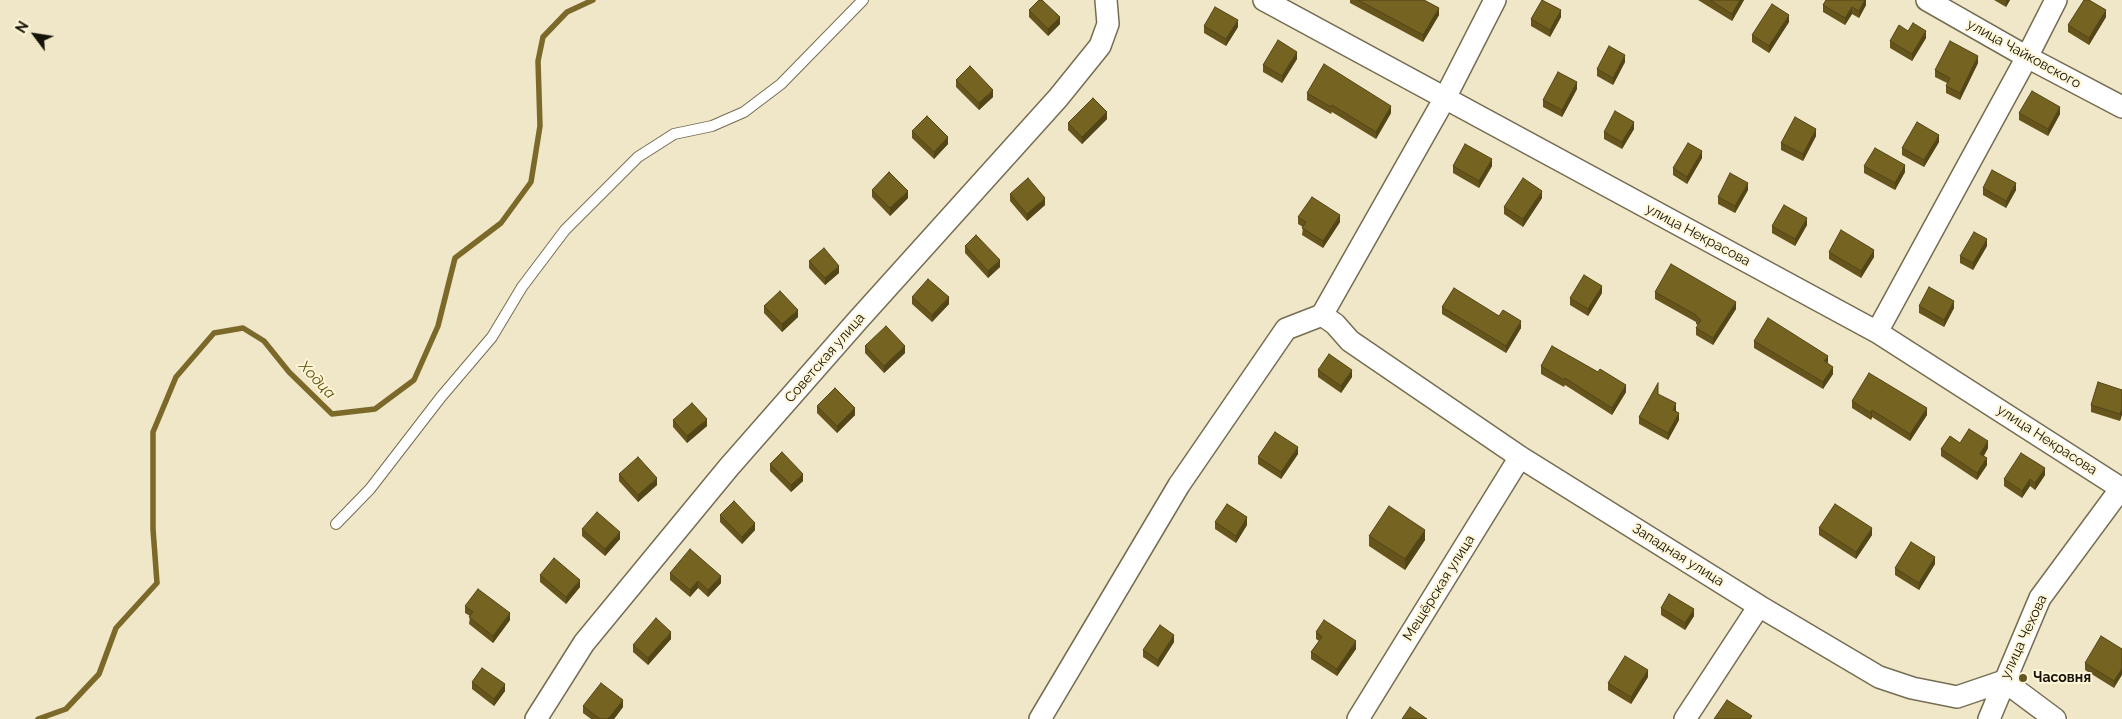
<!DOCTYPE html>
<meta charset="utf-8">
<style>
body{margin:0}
#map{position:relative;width:2122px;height:719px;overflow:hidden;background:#f0e7c9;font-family:Raleway,sans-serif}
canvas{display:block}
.north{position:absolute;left:10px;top:10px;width:50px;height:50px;-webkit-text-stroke:4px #fdf5d6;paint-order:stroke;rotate:301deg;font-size:14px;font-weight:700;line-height:20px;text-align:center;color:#151208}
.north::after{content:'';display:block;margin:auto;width:18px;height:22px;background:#151208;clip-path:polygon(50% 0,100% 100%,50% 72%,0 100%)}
</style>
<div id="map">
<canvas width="2122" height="719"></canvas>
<div class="north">N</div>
</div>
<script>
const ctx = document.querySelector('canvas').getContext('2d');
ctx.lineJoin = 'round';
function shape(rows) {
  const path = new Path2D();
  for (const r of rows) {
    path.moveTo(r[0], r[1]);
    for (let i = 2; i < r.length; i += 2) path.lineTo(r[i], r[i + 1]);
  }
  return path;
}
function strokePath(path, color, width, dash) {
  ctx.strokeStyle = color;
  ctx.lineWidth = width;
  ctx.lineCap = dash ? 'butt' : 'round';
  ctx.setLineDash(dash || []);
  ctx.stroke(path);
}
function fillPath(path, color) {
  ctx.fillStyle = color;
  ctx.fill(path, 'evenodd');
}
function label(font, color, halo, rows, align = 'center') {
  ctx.font = font + ' Raleway,sans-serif';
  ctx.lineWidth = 4;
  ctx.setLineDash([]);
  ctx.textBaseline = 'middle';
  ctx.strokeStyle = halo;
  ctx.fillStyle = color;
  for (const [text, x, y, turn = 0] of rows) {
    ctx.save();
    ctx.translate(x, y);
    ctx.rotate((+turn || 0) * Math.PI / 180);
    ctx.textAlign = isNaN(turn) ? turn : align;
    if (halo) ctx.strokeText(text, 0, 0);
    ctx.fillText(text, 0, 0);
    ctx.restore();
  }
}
strokePath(shape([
 [38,719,66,709,99,674,116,628,157,583,153,529,153,432,176,377,214,333,243,328,264,341,289,372,332,414,375,409,414,380,438,326,455,258,501,223,531,182,540,126,538,61,543,37,567,12,593,0]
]), '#7a6929', 5.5);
const lane = shape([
 [336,524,370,489,441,397,492,337,522,287,565,230,638,157,674,134,712,126,744,112,781,84,863,0]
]);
const street = shape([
 [1264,0,1877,332,2122,489],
 [1927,0,2027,57,2122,107],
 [1322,315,1335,324,1350,341,1520,457,1759,606,1879,677,1912,688,1957,697,2004,681,2055,719],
 [1877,332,2027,57,2056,0],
 [536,719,584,643,729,467,858,320,1058,98,1100,46,1108,24,1106,0],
 [1040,719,1179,485,1286,329,1322,315,1445,98,1495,0],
 [1358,719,1520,457],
 [1685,719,1759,606],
 [1989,719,2040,598,2122,487]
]);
strokePath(lane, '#756d52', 12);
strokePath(street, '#756d52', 24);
strokePath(lane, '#fff', 10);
strokePath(street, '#fff', 21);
fillPath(shape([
 [1350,0,1407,0,1439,15,1423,42,1350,3],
 [1698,0,1744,0,1732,21],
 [1866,0,1866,5,1859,18,1852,14,1845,25,1823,12,1823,5],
 [1994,0,2010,0,2006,7],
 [1029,10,1060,24,1048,36,1029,17],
 [1561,17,1550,37,1531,26,1531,19],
 [2106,17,2089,45,2068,32,2068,25],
 [1789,22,1769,53,1752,42,1752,35],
 [1204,26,1238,27,1226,46,1204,33],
 [1908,31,1926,38,1912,61,1890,48,1890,41],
 [1297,59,1282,83,1263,72,1263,65],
 [1625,62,1613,85,1597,76,1597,69],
 [1978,63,1960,100,1946,93,1946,86,1947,83,1935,77,1935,70],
 [956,80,993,97,979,110,956,87],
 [1577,89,1562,117,1543,107,1543,100],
 [1307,93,1391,113,1376,139,1332,112,1331,114,1307,100],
 [2019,113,2060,114,2048,136,2019,120],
 [1107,119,1082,144,1068,130,1068,123],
 [1634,129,1622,149,1604,139,1604,132],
 [912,131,948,144,934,159,912,138],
 [1816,136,1803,161,1781,150,1781,143],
 [1939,142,1924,167,1902,155,1902,148],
 [1702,158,1687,184,1673,175,1673,168],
 [1453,166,1492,166,1479,188,1453,173],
 [1864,166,1905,172,1895,190,1864,173],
 [1983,188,2016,190,2006,208,1983,195],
 [872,190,908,198,890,216,872,197],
 [1748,190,1735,213,1718,204,1718,197],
 [1010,194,1045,205,1027,221,1010,201],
 [1542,198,1523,227,1504,214,1504,207],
 [1298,217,1340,222,1323,248,1302,235,1303,227,1298,224],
 [1807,225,1795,246,1772,233,1772,226],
 [965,246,1000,267,988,278,965,253],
 [1987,246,1973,270,1960,263,1960,256],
 [1829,252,1874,257,1861,278,1829,259],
 [809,261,839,273,825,285,809,268],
 [1655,292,1736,309,1713,345,1696,335,1696,328,1698,325,1696,324,1696,322,1655,299],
 [1602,293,1588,316,1570,305,1570,298],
 [912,297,949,304,932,322,912,304],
 [764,306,798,317,782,332,764,313],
 [1919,306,1954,308,1944,327,1919,313],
 [1442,307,1499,316,1521,328,1506,353,1442,314],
 [1754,341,1828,363,1833,374,1823,389,1754,348],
 [865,346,905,353,884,373,865,353],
 [1541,366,1598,372,1626,392,1612,415,1565,385,1564,387,1541,374],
 [1318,370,1352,377,1341,393,1318,377],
 [2122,390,2120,421,2091,412,2091,405],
 [1658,394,1676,411,1679,420,1668,440,1639,424,1639,417],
 [1852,401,1927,415,1910,441,1872,417,1871,420,1852,408],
 [817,406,855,415,837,433,817,413],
 [673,420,707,426,687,443,673,427],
 [1960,443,1988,448,1984,456,1987,465,1977,480,1941,456,1941,449],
 [1298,454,1281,479,1258,464,1258,457],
 [770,464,803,481,791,492,770,471],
 [619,474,657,485,638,502,619,481],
 [2045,475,2035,490,2030,486,2022,498,2004,486,2004,479],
 [720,515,755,530,742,544,720,522],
 [1215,522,1247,525,1236,543,1215,529],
 [1819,528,1872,535,1856,559,1819,535],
 [582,529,620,539,605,556,582,536],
 [1369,536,1425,540,1405,570,1369,546],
 [1935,564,1919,590,1895,575,1895,568],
 [670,573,721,583,708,597,698,588,690,597,670,580],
 [540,575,580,587,566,604,540,582],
 [465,606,510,620,493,643,469,624,470,616,465,613],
 [1661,608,1694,616,1685,630,1661,615],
 [1316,632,1356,649,1337,676,1311,659,1311,652,1319,641,1316,639],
 [671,639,648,665,633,652,633,645],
 [1174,642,1158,667,1143,657,1143,650],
 [2122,649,2114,688,2085,670,2085,663],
 [1648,677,1631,704,1608,690,1608,683],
 [472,682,505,691,494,706,472,689],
 [583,706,623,707,614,719,591,719,583,713]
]), '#65551c');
fillPath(shape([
 [1740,0,1744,0,1732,21,1732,14],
 [1865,0,1866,0,1866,5,1859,18,1859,11],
 [2006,0,2010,0,2006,7],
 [1852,7,1852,14,1845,25,1845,18],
 [1439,8,1439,15,1423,42,1423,35],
 [1561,10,1561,17,1550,37,1550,30],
 [2106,10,2106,17,2089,45,2089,38],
 [1789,15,1789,22,1769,53,1769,46],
 [1060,17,1060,24,1048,36,1048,29],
 [1238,20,1238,27,1226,46,1226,39],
 [1926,31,1926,38,1912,61,1912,54],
 [1297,52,1297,59,1282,83,1282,76],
 [1625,55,1625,62,1613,85,1613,78],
 [1978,56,1978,63,1960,100,1960,93],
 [1577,82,1577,89,1562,117,1562,110],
 [993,90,993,97,979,110,979,103],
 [1391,106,1391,113,1376,139,1376,132],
 [2060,107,2060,114,2048,136,2048,129],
 [1107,112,1107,119,1082,144,1082,137],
 [1634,122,1634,129,1622,149,1622,142],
 [1816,129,1816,136,1803,161,1803,154],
 [1939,135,1939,142,1924,167,1924,160],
 [948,137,948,144,934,159,934,152],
 [1702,151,1702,158,1687,184,1687,177],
 [1492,159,1492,166,1479,188,1479,181],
 [1905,165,1905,172,1895,190,1895,183],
 [1748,183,1748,190,1735,213,1735,206],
 [2016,183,2016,190,2006,208,2006,201],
 [908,191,908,198,890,216,890,208],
 [1542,191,1542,198,1523,227,1523,219],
 [1045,198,1045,205,1027,221,1027,214],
 [1340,215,1340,222,1323,248,1323,241],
 [1807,218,1807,225,1795,246,1795,239],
 [1987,239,1987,246,1973,270,1973,263],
 [1874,250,1874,257,1861,278,1861,271],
 [1000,260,1000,267,988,278,988,271],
 [839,266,839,273,825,285,825,278],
 [1602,286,1602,293,1588,316,1588,309],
 [949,297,949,304,932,322,932,315],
 [1954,301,1954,308,1944,327,1944,320],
 [1736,302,1736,309,1713,345,1713,338],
 [798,310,798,317,782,332,782,324],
 [1521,321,1521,328,1506,353,1506,346],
 [905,346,905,353,884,373,884,366],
 [1828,356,1828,363,1824,361],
 [1833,367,1833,374,1823,389,1823,382],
 [1352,370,1352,377,1341,393,1341,386],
 [1626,385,1626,392,1612,415,1612,408],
 [1676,403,1676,411,1673,417,1673,410],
 [855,408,855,415,837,433,837,426],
 [1927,408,1927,415,1910,441,1910,434],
 [2122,408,2122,415,2120,421,2120,414],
 [1872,410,1872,417,1871,420,1871,413],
 [1679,413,1679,420,1668,440,1668,433],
 [707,419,707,426,687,443,687,436],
 [1988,441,1988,448,1980,461,1980,454],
 [1298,447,1298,454,1281,479,1281,472],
 [1987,458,1987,465,1977,480,1977,473],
 [2045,468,2045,475,2035,490,2035,483],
 [803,474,803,481,791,492,791,485],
 [657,478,657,485,638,502,638,495],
 [2030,479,2030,486,2022,498,2022,491],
 [1247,517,1247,525,1236,543,1236,536],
 [755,523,755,530,742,544,742,537],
 [1872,528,1872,535,1856,559,1856,552],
 [1425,530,1425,540,1405,570,1405,559],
 [620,532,620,539,605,556,605,549],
 [1935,557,1935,564,1919,590,1919,583],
 [721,576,721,583,708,597,708,590],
 [580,580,580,587,566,604,566,597],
 [698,581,698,588,690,597,690,590],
 [1694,609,1694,616,1685,630,1685,623],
 [510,613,510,620,493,643,493,636],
 [671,632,671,639,648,665,648,658],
 [1174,635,1174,642,1158,667,1158,660],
 [1356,641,1356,649,1337,676,1337,669],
 [2122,668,2122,675,2114,688,2114,681],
 [1648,670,1648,677,1631,704,1631,697],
 [505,684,505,691,494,706,494,699],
 [623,700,623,707,614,719,608,719]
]), '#524517');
const building = shape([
 [1039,0,1042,0,1060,17,1048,29,1029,10,1039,0],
 [1358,0,1424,0,1439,8,1423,35,1358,0],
 [1542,0,1561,10,1550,30,1531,19,1542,0],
 [1710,0,1740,0,1732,14,1710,0],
 [1826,0,1865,0,1859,11,1852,7,1845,18,1823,5,1826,0],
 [2084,0,2089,0,2106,10,2089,38,2068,25,2084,0],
 [1772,4,1789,15,1769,46,1752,35,1772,4],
 [1215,7,1238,20,1226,39,1204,26,1215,7],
 [1913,23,1926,31,1912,54,1890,41,1899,25,1908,31,1913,23],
 [1278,40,1297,52,1282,76,1263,65,1278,40],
 [1950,41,1978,56,1960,93,1946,86,1950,78,1935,70,1950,41],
 [1609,46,1625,55,1613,78,1597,69,1609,46],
 [1324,64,1391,106,1376,132,1332,105,1331,107,1307,93,1324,64],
 [970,66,993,90,979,103,956,80,970,66],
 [1558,72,1577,82,1562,110,1543,100,1558,72],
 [2032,91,2060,107,2048,129,2019,113,2032,91],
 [1093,98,1107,112,1082,137,1068,123,1093,98],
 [1615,111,1634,122,1622,142,1604,132,1615,111],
 [927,116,948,137,934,152,912,131,927,116],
 [1795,117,1816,129,1803,154,1781,143,1795,117],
 [1917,122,1939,135,1924,160,1902,148,1917,122],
 [1688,143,1702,151,1687,177,1673,168,1688,143],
 [1465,144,1492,159,1479,181,1453,166,1465,144],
 [1875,148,1905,165,1895,183,1864,166,1875,148],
 [1992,170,2016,183,2006,201,1983,188,1992,170],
 [889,172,908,191,890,208,872,190,889,172],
 [1730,173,1748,183,1735,206,1718,197,1730,173],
 [1028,178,1045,198,1027,214,1010,194,1028,178],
 [1523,178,1542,191,1523,219,1504,207,1523,178],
 [1312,197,1340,215,1323,241,1302,228,1306,222,1298,217,1312,197],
 [1784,205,1807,218,1795,239,1772,226,1784,205],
 [1841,230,1874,250,1861,271,1829,252,1841,230],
 [1974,232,1987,239,1973,263,1960,256,1974,232],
 [976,235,1000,260,988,271,965,246,976,235],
 [824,248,839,266,825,278,809,261,824,248],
 [1671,264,1736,302,1713,338,1696,328,1701,320,1696,316,1696,315,1655,292,1671,264],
 [1584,275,1602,286,1588,309,1570,298,1584,275],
 [928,279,949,297,932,315,912,297,928,279],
 [1929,287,1954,301,1944,320,1919,306,1929,287],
 [1454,288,1499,316,1503,310,1521,321,1506,346,1442,307,1454,288],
 [780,291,798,310,782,324,764,306,780,291],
 [1768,318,1828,356,1824,361,1833,367,1823,382,1754,341,1768,318],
 [886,326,905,346,884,366,865,346,886,326],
 [1552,346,1598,372,1600,369,1626,385,1612,408,1565,378,1564,380,1541,366,1552,346],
 [1329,354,1352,370,1341,386,1318,370,1329,354],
 [1869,373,1927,408,1910,434,1872,410,1871,413,1852,401,1869,373],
 [2098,382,2122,390,2122,408,2120,414,2091,405,2098,382],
 [1658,383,1658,394,1676,403,1673,410,1679,413,1668,433,1639,417,1658,383],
 [835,388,855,408,837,426,817,406,835,388],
 [692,403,707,419,687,436,673,420,692,403],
 [1969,429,1988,441,1980,454,1987,458,1977,473,1941,449,1950,436,1960,443,1969,429],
 [1275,432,1298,447,1281,472,1258,457,1275,432],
 [782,452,803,474,791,485,770,464,782,452],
 [2021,453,2045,468,2035,483,2030,479,2022,491,2004,479,2021,453],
 [638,457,657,478,638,495,619,474,638,457],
 [734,501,755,523,742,537,720,515,734,501],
 [1227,504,1247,517,1236,536,1215,522,1227,504],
 [1835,504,1872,528,1856,552,1819,528,1835,504],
 [1389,506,1425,530,1405,559,1369,536,1389,506],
 [597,512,620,532,605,549,582,529,597,512],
 [1911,542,1935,557,1919,583,1895,568,1911,542],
 [690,549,721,576,708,590,698,581,690,590,670,573,690,549],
 [554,558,580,580,566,597,540,575,554,558],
 [478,589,510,613,493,636,469,617,473,612,465,606,478,589],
 [1669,594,1694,609,1685,623,1661,608,1669,594],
 [656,618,671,632,648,658,633,645,656,618],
 [1324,620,1356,641,1337,669,1311,652,1322,637,1316,632,1324,620],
 [1160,625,1174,635,1158,660,1143,650,1160,625],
 [2101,636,2122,649,2122,668,2114,681,2085,663,2101,636],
 [1625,656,1648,670,1631,697,1608,683,1625,656],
 [482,668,505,684,494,699,472,682,482,668],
 [601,683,623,700,608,719,600,719,583,706,601,683],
 [1727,700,1752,716,1750,719,1714,719,1727,700],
 [1410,707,1427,719,1402,719,1410,707]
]);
fillPath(building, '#756321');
strokePath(building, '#524517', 1);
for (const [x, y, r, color] of [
 [2023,678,5,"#645623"]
]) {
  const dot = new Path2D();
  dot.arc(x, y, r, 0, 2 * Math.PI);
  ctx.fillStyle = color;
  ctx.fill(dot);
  strokePath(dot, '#fdf5d6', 2);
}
label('14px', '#151208', '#fdf5d6', [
 ["улица Чайковского",2024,54,29],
 ["улица Некрасова",1698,235,28],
 ["Советская улица",825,358,-49],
 ["улица Некрасова",2047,440,33],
 ["Западная улица",1678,555,32],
 ["Мещёрская улица",1439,588,-58],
 ["улица Чехова",2024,637,-65]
]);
label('bold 14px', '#151208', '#fdf5d6', [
 ["Часовня",2033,678]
], 'left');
label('italic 15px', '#5d4d08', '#fdf5d6', [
 ["Ходца",317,380,47]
]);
</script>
